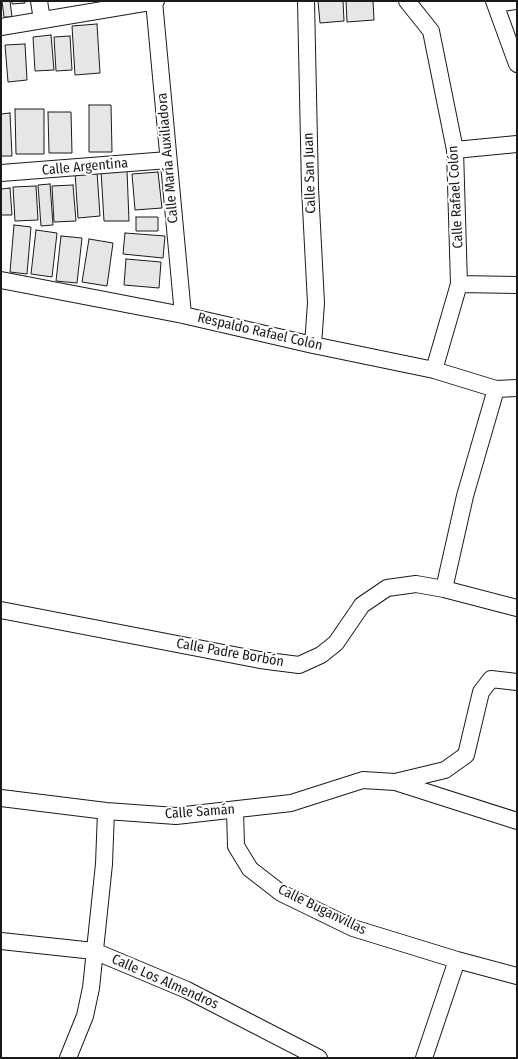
<!DOCTYPE html>
<meta charset="utf-8">
<style>
body{margin:0}
#map{position:relative;width:518px;height:1059px;overflow:hidden;background:#fff;font-family:"Fira Sans Condensed",sans-serif}
canvas{display:block}
.frame{position:absolute;inset:0;border:2px solid #1a1a1a;pointer-events:none}
</style>
<div id="map">
<canvas width="518" height="1059"></canvas>
<div class="frame"></div>
</div>
<script>
const ctx = document.querySelector('canvas').getContext('2d');
ctx.lineJoin = 'round';
function fillPath(path, color) {
  ctx.fillStyle = color;
  ctx.fill(path, 'evenodd');
}
function shape(rows) {
  const path = new Path2D();
  for (const r of rows) {
    path.moveTo(r[0], r[1]);
    for (let i = 2; i < r.length; i += 2) path.lineTo(r[i], r[i + 1]);
  }
  return path;
}
function strokePath(path, color, width, dash) {
  ctx.strokeStyle = color;
  ctx.lineWidth = width;
  ctx.lineCap = dash ? 'butt' : 'round';
  ctx.setLineDash(dash || []);
  ctx.stroke(path);
}
function label(font, color, halo, rows, align = 'center') {
  ctx.font = font + ' "Fira Sans Condensed",sans-serif';
  ctx.lineWidth = 4;
  ctx.setLineDash([]);
  ctx.textBaseline = 'middle';
  ctx.strokeStyle = halo;
  ctx.fillStyle = color;
  for (const [text, x, y, turn = 0] of rows) {
    ctx.save();
    ctx.translate(x, y);
    ctx.rotate((+turn || 0) * Math.PI / 180);
    ctx.textAlign = isNaN(turn) ? turn : align;
    if (halo) ctx.strokeText(text, 0, 0);
    ctx.fillText(text, 0, 0);
    ctx.restore();
  }
}
const building = shape([
 [2,1,10,1,12,17,4,17,2,1],
 [12,1,25,1,25,3,12,4,12,1],
 [318,1,343,1,344,21,320,23,318,1],
 [346,1,373,1,374,20,347,22,346,1],
 [97,24,100,73,75,75,72,26,97,24],
 [51,35,54,70,35,71,33,37,51,35],
 [70,36,72,70,56,71,54,37,70,36],
 [25,44,27,80,8,82,5,45,25,44],
 [89,105,111,105,112,152,89,152,89,105],
 [15,109,44,109,44,154,16,154,15,109],
 [48,112,71,112,72,153,49,153,48,112],
 [10,113,12,156,1,156,1,114,10,113],
 [127,170,129,221,104,221,101,171,127,170],
 [97,171,100,216,78,218,75,172,97,171],
 [158,172,162,208,135,210,132,174,158,172],
 [50,184,53,225,41,226,38,185,50,184],
 [73,185,76,221,54,222,52,186,73,185],
 [36,186,38,220,15,221,13,187,36,186],
 [10,188,12,215,1,215,1,189,10,188],
 [136,217,158,217,158,231,136,231,136,217],
 [14,225,31,227,27,274,10,272,14,225],
 [36,230,57,233,52,277,31,274,36,230],
 [125,233,165,236,163,258,123,254,125,233],
 [61,236,82,238,77,283,56,281,61,236],
 [89,239,113,243,107,286,82,282,89,239],
 [126,259,161,262,159,288,124,285,126,259]
]);
fillPath(building, '#e6e6e6');
strokePath(building, '#1a1a1a', 1);
const minor = shape([
 [39,1,42,20],
 [154,1,183,315],
 [306,1,310,188,316,303,313,345],
 [407,1,431,31,455,150,459,284,434,370],
 [494,1,517,64],
 [495,4,515,1],
 [1,27,156,1],
 [455,150,517,144],
 [1,173,168,160],
 [1,280,183,315,313,345,434,370,496,389,517,388],
 [459,284,517,285],
 [444,589,465,496,496,389],
 [1,610,260,660,299,665,321,655,336,643,362,605,387,588,416,584,444,589,517,608],
 [395,782,445,770,466,755,481,692,491,679,517,682],
 [1,798,106,811,176,816,291,803,363,780,395,782,517,821],
 [235,810,236,846,250,869,281,893,353,928,457,960,517,976],
 [1,941,94,951,187,990,319,1058],
 [68,1058,85,1016,91,988,104,864,106,811],
 [424,1058,457,960]
]);
strokePath(minor, '#1a1a1a', 18);
strokePath(minor, '#fff', 16);
label('14px', '#1a1a1a', '#fff', [
 ["Calle María Auxiliadora",168,158,-95],
 ["Calle Argentina",85,167,-5],
 ["Calle San Juan",310,173,-92],
 ["Calle Rafael Colón",456,197,-93],
 ["Respaldo Rafael Colón",260,332,13],
 ["Calle Padre Borbón",230,653,10],
 ["Calle Samán",200,812,-4],
 ["Calle Buganvillas",322,910,26],
 ["Calle Los Almendros",165,982,24]
]);
</script>
